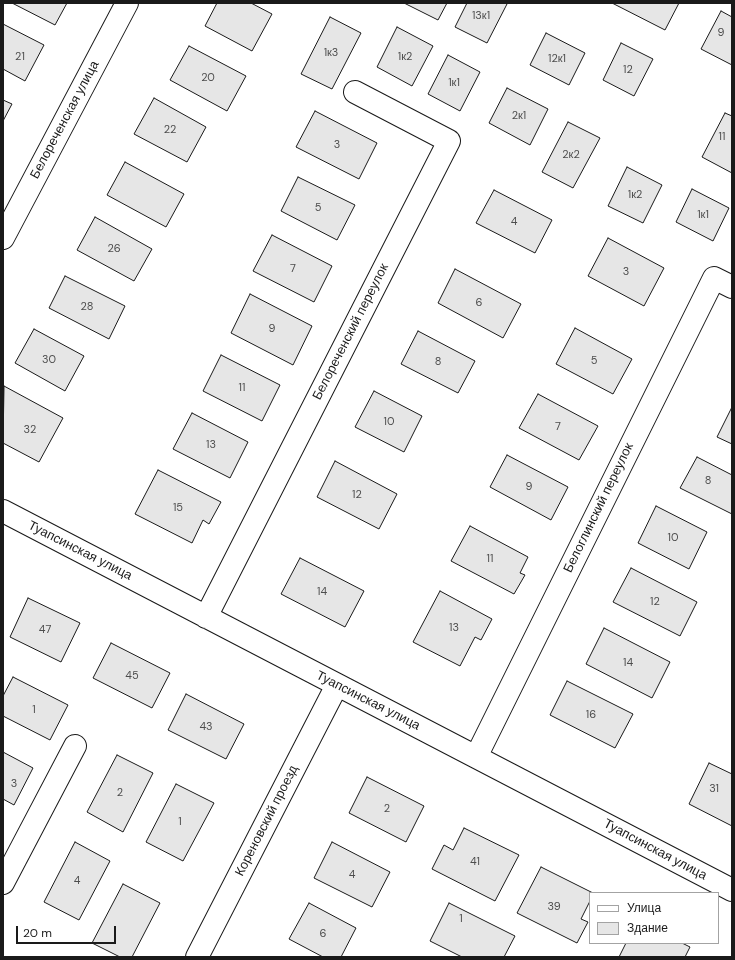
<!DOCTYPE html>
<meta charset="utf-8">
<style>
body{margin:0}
#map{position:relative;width:735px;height:960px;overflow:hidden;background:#fff;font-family:"DM Sans",sans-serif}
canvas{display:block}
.frame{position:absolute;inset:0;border:4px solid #1a1a1a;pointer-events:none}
.legend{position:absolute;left:589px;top:892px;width:130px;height:52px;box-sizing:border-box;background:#fff;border:1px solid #a3a3a3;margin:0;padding:5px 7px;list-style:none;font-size:12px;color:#1a1a1a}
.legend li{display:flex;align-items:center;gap:8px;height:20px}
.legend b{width:20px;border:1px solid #a3a3a3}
.scale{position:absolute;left:16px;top:926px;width:100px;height:18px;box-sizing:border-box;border:2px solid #1a1a1a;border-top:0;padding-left:5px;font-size:12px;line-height:14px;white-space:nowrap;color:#1a1a1a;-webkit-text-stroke:3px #fff;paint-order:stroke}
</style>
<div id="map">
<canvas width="735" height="960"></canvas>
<div class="frame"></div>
<ul class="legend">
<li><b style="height:5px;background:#fff"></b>Улица</li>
<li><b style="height:11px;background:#e6e6e6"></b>Здание</li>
</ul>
<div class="scale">20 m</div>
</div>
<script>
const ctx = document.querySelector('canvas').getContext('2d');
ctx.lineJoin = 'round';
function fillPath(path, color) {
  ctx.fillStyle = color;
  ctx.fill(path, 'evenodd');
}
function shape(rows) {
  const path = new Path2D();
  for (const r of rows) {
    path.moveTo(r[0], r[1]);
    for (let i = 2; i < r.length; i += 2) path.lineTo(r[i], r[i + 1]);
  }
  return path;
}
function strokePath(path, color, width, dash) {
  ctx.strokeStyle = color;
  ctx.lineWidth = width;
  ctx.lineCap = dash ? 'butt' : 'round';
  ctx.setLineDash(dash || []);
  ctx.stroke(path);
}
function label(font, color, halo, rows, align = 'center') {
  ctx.font = font + ' "DM Sans",sans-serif';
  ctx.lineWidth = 3;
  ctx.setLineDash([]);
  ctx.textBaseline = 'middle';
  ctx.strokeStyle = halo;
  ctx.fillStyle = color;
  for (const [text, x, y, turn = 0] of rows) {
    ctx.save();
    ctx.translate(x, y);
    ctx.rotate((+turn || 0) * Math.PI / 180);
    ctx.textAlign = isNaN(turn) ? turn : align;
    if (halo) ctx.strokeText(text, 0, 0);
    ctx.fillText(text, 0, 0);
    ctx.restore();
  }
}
const building = shape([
 [12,3,67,3,55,25,12,3],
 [217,3,251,3,272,14,252,51,205,26,217,3],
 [404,3,447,3,438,20,404,3],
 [467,3,505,3,507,4,487,43,455,27,467,3],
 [612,3,679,3,665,30,612,3],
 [721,11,732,17,732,65,701,49,721,11],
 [330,17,361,33,332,89,301,74,330,17],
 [3,24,44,45,25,81,3,69,3,24],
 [397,27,433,46,412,86,377,67,397,27],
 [546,33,585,53,569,85,530,65,546,33],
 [621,43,653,59,634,96,603,80,621,43],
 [189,46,246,76,227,111,170,80,189,46],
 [448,55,480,72,460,111,428,94,448,55],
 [507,88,548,109,530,145,489,123,507,88],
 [154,98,206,127,187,162,134,134,154,98],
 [3,100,12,104,3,121,3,100],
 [315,111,377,143,359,179,296,147,315,111],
 [725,113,732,116,732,173,702,157,725,113],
 [568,122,600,138,573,188,542,172,568,122],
 [125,162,184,194,166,227,107,195,125,162],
 [627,167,662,185,643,223,608,206,627,167],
 [298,177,355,205,337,240,281,211,298,177],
 [692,189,729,208,713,241,676,222,692,189],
 [494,190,552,220,535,253,476,223,494,190],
 [95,217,152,249,134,281,77,250,95,217],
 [272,235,332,266,314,302,253,271,272,235],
 [608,238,664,268,644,306,588,276,608,238],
 [455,269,521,304,503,338,438,303,455,269],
 [65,276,125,306,109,339,49,308,65,276],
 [250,294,312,326,293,365,231,333,250,294],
 [575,328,632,359,613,394,556,364,575,328],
 [34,329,84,356,65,391,15,363,34,329],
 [418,331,475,361,458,393,401,364,418,331],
 [221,355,280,385,262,421,203,391,221,355],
 [4,386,63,418,39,462,3,443,4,386],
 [374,391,422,416,404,452,355,427,374,391],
 [538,394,598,426,579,460,519,428,538,394],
 [732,407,732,444,717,437,732,407],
 [192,413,248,442,230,478,173,449,192,413],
 [507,455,568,487,551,520,490,487,507,455],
 [697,457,732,475,732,514,680,488,697,457],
 [335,461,397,494,379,529,317,497,335,461],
 [158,470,221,502,209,524,203,520,192,543,135,514,158,470],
 [656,506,707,532,689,569,638,543,656,506],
 [470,526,528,557,520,573,525,575,514,594,451,561,470,526],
 [300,558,364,591,345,627,281,594,300,558],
 [631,568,697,602,680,636,613,602,631,568],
 [440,591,492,619,481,640,475,637,460,666,413,642,440,591],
 [28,598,80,623,61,662,10,637,28,598],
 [604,628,670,662,652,698,586,664,604,628],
 [111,643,170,673,152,708,93,678,111,643],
 [13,677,68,705,50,740,3,716,3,696,13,677],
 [567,681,633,714,615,748,550,715,567,681],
 [186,694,244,724,226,759,168,730,186,694],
 [3,752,33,768,14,805,3,799,3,752],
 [117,755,153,773,123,832,87,812,117,755],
 [709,763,732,774,732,826,689,804,709,763],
 [367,777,424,806,406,842,349,813,367,777],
 [176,784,214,803,183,861,146,842,176,784],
 [464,828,519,855,495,901,432,869,444,845,453,850,464,828],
 [75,842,110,861,79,920,44,902,75,842],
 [332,842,390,872,372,907,314,878,332,842],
 [541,867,593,893,590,893,590,901,581,919,588,922,577,943,517,913,541,867],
 [123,884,160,903,132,957,120,957,92,943,123,884],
 [309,903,356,928,341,957,323,957,289,939,309,903],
 [449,903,515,936,504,957,462,957,430,941,449,903],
 [626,943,682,943,690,947,685,957,619,957,626,943]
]);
fillPath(building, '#e6e6e6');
strokePath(building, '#1a1a1a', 1);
const street = shape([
 [3,238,127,3],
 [3,511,732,890],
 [206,617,449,141,355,92],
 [476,757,714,278,732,287],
 [3,883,75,746],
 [197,957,337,685]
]);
strokePath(street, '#1a1a1a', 24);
strokePath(street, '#fff', 22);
label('11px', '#4d4d4d', null, [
 ["13к1",481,16],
 ["9",721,33],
 ["1к3",331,53],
 ["21",20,57],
 ["1к2",405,57],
 ["12к1",557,59],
 ["12",628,70],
 ["20",208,78],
 ["1к1",454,83],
 ["2к1",519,116],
 ["22",170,130],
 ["11",722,137],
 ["3",337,145],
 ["2к2",571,155],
 ["1к2",635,195],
 ["5",318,208],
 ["1к1",703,215],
 ["4",514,222],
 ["26",114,249],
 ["7",293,269],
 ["3",626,272],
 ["6",479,303],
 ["28",87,307],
 ["9",272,329],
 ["30",49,360],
 ["5",594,361],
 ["8",438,362],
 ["11",242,388],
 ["10",389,422],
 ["7",558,427],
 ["32",30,430],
 ["13",211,445],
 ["8",708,481],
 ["9",529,487],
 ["12",357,495],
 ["15",178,508],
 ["10",673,538],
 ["11",490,559],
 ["14",322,592],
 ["12",655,602],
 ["13",454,628],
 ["47",45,630],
 ["14",628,663],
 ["45",132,676],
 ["1",34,710],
 ["16",591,715],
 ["43",206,727],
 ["3",14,784],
 ["31",714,789],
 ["2",120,793],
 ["2",387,809],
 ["1",180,822],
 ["41",475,862],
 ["4",352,875],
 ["4",77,881],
 ["39",554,907],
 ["1",461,919],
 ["6",323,934]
]);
label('13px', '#1a1a1a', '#fff', [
 ["Белореченская улица",65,120,-62],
 ["Белореченский переулок",351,332,-63],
 ["Белоглинский переулок",599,508,-64],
 ["Туапсинская улица",80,551,27],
 ["Туапсинская улица",368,701,27],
 ["Кореновский проезд",267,821,-63],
 ["Туапсинская улица",655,850,28]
]);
</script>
